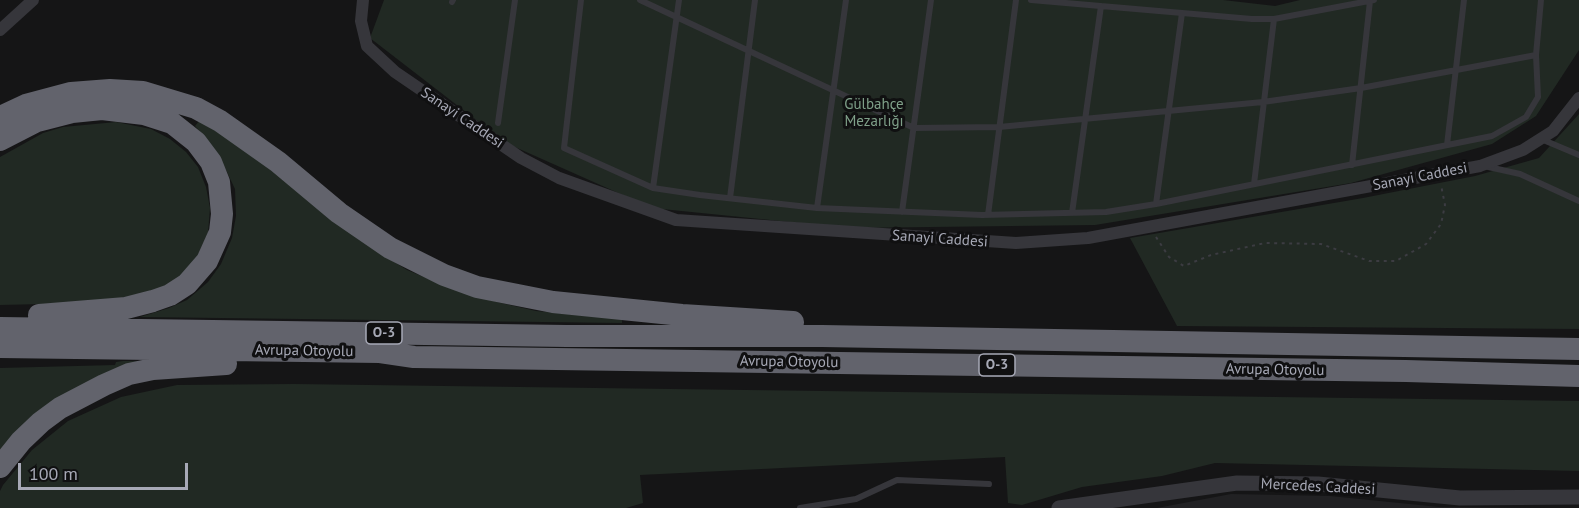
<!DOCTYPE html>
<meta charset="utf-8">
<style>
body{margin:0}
#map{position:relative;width:1579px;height:508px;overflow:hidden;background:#151516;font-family:"PT Sans",sans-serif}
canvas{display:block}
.scale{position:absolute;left:18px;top:463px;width:170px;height:27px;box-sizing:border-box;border:3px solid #a7a9b6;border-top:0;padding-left:8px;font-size:18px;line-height:21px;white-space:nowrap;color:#a7a9b6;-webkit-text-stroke:4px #101011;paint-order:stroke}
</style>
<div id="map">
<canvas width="1579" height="508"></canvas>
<div class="scale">100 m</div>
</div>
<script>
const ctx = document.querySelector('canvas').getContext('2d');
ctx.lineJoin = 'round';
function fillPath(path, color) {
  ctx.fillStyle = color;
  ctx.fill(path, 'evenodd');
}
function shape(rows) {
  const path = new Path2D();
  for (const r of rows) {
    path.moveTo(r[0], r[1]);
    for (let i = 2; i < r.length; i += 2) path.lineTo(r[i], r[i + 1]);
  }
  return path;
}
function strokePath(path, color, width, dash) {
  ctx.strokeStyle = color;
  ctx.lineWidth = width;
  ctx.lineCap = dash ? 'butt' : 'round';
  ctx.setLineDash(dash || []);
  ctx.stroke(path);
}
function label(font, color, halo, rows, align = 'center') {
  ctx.font = font + ' "PT Sans",sans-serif';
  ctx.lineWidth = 6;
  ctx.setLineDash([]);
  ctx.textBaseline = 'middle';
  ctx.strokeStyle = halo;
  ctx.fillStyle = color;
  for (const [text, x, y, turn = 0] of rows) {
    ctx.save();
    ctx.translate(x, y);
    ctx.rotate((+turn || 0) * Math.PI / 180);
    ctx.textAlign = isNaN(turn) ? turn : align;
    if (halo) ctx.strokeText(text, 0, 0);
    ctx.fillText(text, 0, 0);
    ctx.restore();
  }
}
fillPath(shape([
 [1231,494,1330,496,1439,507,1546,508,1157,508]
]), '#212123');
fillPath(shape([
 [384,0,1223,0,1275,6,1300,0,1579,0,1579,50,1536,116,1492,144,1351,183,1095,225,849,228,652,208,506,143,370,38],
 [1579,114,1579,329,1177,326,1130,238,1363,198,1475,176,1539,158],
 [200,120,263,162,366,244,407,270,456,290,497,302,536,311,622,319,622,323,140,317,169,308,187,300,208,282,221,264,232,238,236,216,235,189,226,170,203,135,195,126],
 [116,122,151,129,170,139,186,152,198,167,206,187,210,208,208,233,197,257,183,276,151,294,85,303,0,305,0,157,43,133,63,127],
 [123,361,147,361,0,460,0,368,115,365,116,362],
 [294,384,1579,401,1579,471,1215,463,1162,476,1082,487,1022,505,1008,503,1005,457,640,475,643,503,626,508,0,508,0,491,3,485,32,450,68,421,121,397,177,385]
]), '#212923');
strokePath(shape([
 [1156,237,1169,257,1184,266,1211,255,1265,243,1321,244,1369,261,1396,261,1426,244,1441,224,1445,205,1441,185]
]), '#3c3c42', 2, [3, 4.5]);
strokePath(shape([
 [581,0,564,148,653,188,700,195,817,208,982,215,1106,212,1156,204,1492,136,1526,117,1538,97,1536,55,1541,0],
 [640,0,914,128,999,127,1263,102,1361,88,1536,55],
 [1031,0,1252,19,1274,19,1374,0],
 [452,2,453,0],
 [498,123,515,0],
 [1541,139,1579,155],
 [1447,145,1464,0],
 [1352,165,1370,1],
 [1484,166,1520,174,1579,201],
 [1254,184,1274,19],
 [653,188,679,0],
 [730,198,755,0],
 [1156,204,1182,13],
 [817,208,846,0],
 [902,212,931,0],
 [1072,213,1101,6],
 [988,215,1016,0],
 [800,508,856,499,897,480,989,484]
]), '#36363b', 6);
strokePath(shape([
 [363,0,361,21,367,46,395,72,521,158,559,178,676,220,1016,243,1088,238,1480,166,1523,150,1553,131,1579,98],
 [0,30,33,0]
]), '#36363b', 12);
strokePath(shape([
 [1059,508,1237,483,1318,484,1460,498,1579,497]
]), '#36363b', 15);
strokePath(shape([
 [0,117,26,105,71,93,110,90,143,92,196,108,220,121,278,162,339,213,390,248,444,275,477,287,553,302,682,315,793,322],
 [0,140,37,121,72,112,102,109,144,114,172,123,196,142,211,162,219,182,222,214,220,232,207,261,187,284,170,295,153,301,126,308,39,315],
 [0,328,567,336,822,336,1579,349],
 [0,347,380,352,414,357,1406,371,1579,376],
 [0,467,21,441,41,422,60,408,104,385,129,374,153,369,226,364]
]), '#62636c', 22);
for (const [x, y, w] of [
 [384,333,36],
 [997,365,36]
]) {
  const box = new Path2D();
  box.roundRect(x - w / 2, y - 11, w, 22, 4.5);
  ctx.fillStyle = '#101011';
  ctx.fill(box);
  strokePath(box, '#a7a9b6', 1.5);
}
label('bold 14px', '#a7a9b6', null, [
 ["O-3",384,333],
 ["O-3",997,365]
]);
label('15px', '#7fa089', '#101011', [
 ["Gülbahçe",874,105],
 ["Mezarlığı",874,122]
]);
label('15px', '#a7a9b6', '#101011', [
 ["Sanayi Caddesi",462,118,34],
 ["Sanayi Caddesi",1420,177,-11],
 ["Sanayi Caddesi",940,239,4],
 ["Avrupa Otoyolu",304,351,1],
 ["Avrupa Otoyolu",789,362,1],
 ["Avrupa Otoyolu",1275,370,1],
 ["Mercedes Caddesi",1318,487,3]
]);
</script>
